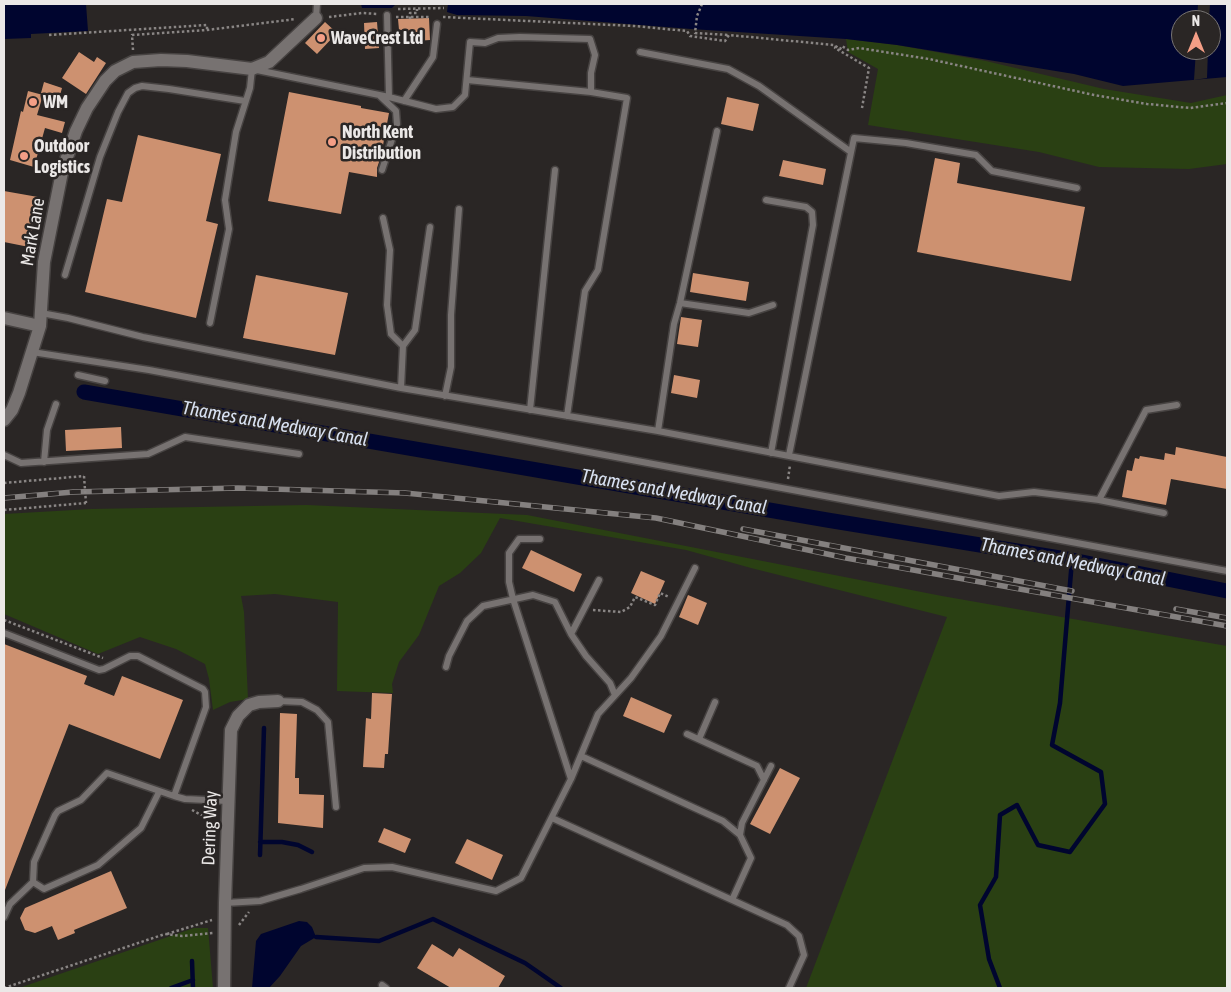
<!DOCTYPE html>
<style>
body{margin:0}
#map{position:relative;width:1231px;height:992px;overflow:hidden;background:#2a2625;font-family:"Asap Condensed",sans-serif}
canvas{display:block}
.frame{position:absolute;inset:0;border:5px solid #ebe8e7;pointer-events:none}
.north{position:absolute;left:1171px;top:10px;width:50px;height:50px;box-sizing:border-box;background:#2a2625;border:1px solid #777473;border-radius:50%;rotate:0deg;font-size:14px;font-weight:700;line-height:20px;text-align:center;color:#ebe8e7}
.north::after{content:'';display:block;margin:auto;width:18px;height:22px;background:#f49e86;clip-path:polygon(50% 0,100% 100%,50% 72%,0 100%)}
</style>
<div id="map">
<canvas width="1231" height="992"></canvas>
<div class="frame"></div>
<div class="north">N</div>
</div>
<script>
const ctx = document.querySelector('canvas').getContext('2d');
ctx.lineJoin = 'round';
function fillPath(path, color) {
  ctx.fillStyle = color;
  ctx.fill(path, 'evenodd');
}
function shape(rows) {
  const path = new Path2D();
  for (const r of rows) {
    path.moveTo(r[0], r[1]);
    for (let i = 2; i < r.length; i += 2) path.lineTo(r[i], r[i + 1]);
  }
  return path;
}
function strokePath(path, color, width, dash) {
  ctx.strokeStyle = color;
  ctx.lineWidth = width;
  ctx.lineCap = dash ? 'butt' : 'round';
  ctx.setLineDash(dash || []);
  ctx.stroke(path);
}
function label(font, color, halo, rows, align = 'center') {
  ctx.font = font + ' "Asap Condensed",sans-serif';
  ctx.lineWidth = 5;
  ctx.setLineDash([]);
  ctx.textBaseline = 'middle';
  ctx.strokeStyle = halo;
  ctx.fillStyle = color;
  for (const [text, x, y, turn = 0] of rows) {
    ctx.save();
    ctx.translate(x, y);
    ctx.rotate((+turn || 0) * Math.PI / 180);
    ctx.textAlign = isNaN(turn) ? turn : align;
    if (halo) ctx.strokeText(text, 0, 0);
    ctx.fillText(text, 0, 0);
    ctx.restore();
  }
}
fillPath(shape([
 [846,39,897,45,986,61,1104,89,1191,103,1227,95,1227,164,1189,169,1099,167,1039,152,868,125,878,69,848,52],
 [307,505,527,515,942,596,1227,646,1227,988,806,988,947,617,751,568,686,550,500,518,481,553,460,573,439,586,419,635,399,662,392,684,393,693,337,691,338,602,275,594,241,596,244,612,248,699,230,702,213,710,209,679,205,664,176,649,140,637,98,654,4,614,4,514,91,509],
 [194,928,208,928,213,988,19,988]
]), '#2a4013');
fillPath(shape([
 [4,4,86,4,88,31,31,34,31,38,4,39],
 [361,4,1227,4,1227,77,1123,86,1074,74,897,45,846,39,691,29,526,16,457,15,447,12,448,4,396,4,392,8,362,8],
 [1181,20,1211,20,1211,50,1181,50],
 [299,921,307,922,312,927,316,937,301,946,280,976,269,988,252,988,256,941,261,934]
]), '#00052f');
fillPath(shape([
 [1198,4,1210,4,1209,20,1197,20],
 [1196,50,1208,50,1207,78,1194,80]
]), '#2a2625');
strokePath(shape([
 [260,842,282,842,298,845,312,852],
 [260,855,264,728],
 [316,937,379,941,433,919,525,963,561,988],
 [192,961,193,988],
 [171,988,193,980],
 [1000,988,989,959,980,905,996,877,1000,815,1017,805,1038,845,1070,852,1105,804,1101,772,1052,745,1060,703,1072,560]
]), '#00052f', 4.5);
strokePath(shape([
 [84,392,827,520,1072,560,1227,591]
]), '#00052f', 15);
fillPath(shape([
 [429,18,430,40,415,41,415,39,407,39,407,30,399,30,398,19],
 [325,22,337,33,317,54,305,43],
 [377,22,379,48,365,49,364,23],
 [79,52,94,62,97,57,106,63,86,94,62,78],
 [44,82,62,88,59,99,41,93],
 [28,91,43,95,37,115,65,122,62,133,45,128,34,167,10,160,21,111,23,112],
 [289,92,361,106,361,108,389,113,381,156,377,168,377,177,349,172,341,214,268,201],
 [727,97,759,104,753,131,721,124],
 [138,135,221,154,206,221,218,224,196,318,85,292,107,199,122,202],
 [935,158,960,163,957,183,1085,207,1071,281,917,252],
 [783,160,826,169,823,185,779,176],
 [4,191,38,197,29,247,4,242],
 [693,273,749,282,746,301,690,292],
 [256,275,348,293,335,355,243,338],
 [681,317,702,320,698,347,677,344],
 [674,375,700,380,697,398,671,393],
 [121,427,122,448,66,451,65,430],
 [1176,447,1227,457,1227,489,1171,479,1166,505,1122,497,1127,470,1132,471,1135,458,1139,459,1140,456,1164,460,1165,453,1175,455],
 [531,550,582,574,574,592,522,568],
 [641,571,665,581,655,604,631,593],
 [688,595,707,603,698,625,679,617],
 [4,644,87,676,84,684,114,696,122,676,183,700,160,759,69,724,5,890],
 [372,693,392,694,388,754,385,754,384,768,363,767,366,718,371,719],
 [631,697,672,715,664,733,623,716],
 [280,713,297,714,295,778,299,778,299,794,324,795,323,828,278,823],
 [780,768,800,778,770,834,750,824],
 [384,828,411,839,405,853,378,842],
 [467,839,503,855,492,880,455,863],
 [111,871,127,908,74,930,75,933,58,940,52,926,35,933,25,930,20,918,25,908],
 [432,944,453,957,459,948,505,976,498,988,451,988,417,968]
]), '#cd9170');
const lane = shape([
 [316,18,317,4],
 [640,52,728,69,759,86,851,152],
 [467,80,591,92,627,98,598,270,585,291,567,416],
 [380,96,396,111,397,124,382,170],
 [389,97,436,109,453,107,465,95,470,42,485,43,498,38,520,37,590,39,595,55,591,73,591,92],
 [404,101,433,57,437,24],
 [766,200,806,207,812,212,813,225,771,453],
 [383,218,390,250,387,305,391,334,403,346,401,388],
 [65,275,100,157,118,112,128,93,135,88,142,86,169,89,245,101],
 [680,303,749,313,773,305],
 [41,313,68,318,143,337,401,388,658,431,999,496,1034,492,1099,500,1164,513],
 [210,323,229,229,225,200,236,132,250,88,252,69,389,97,387,15],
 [403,346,415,330,430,227],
 [32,352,149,370,1227,571],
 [78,375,105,381],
 [445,396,451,367,451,315,459,209],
 [530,410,555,170],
 [658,431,674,324,680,303,717,131],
 [4,455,21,463,148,454,185,437,299,454],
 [789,455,854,138,906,143,976,155,992,171,1077,188],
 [44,462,47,430,56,404],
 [1099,500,1146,410,1177,405],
 [599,580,571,634,586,656,610,683,615,695],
 [4,633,99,670,104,669,130,656,138,656,203,689,205,692,206,707,174,796],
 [446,667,449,656,467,621,483,606,533,595,555,602,571,634],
 [278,701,302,702,317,710,328,722,336,807],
 [687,734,757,766,764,780],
 [699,739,715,702],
 [581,756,723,821,740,835,751,858,732,900],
 [571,779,598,714,631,678,661,636,695,568],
 [159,792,141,828,98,865,44,889,33,882,34,862,55,815,58,811,81,800,107,773,174,796,185,799,228,801],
 [552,818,787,925,799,936,804,955,789,988],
 [740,835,742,823,771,766],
 [225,903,260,901,301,889,364,868,392,867,496,891,521,878,571,779,513,599,509,582,509,553,519,539,540,539],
 [4,917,10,904,33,882],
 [382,985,386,988]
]);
const street = shape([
 [4,318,40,326],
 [4,420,12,410,19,393,40,326,44,262,62,172,76,131,87,108,105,81,115,71,133,62,161,60,187,61,252,69,269,62,316,18],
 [224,988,225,903,231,730,238,716,249,705,259,702,278,701]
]);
strokePath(lane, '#474342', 9);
strokePath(street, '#474342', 15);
strokePath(shape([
 [702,4,697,16,695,33,729,35],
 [398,9,444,8],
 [329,17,362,13,378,14],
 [396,17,430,17],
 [443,17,634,26,687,31,690,36,725,41,729,35,834,45,840,49,842,46,848,50,859,48,929,59,1094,95,1147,104,1190,108,1227,103],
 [410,19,410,13,417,13,417,9],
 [49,35,207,25,207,30],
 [836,46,835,48,869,68,862,108],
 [133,50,132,35,207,30,296,19],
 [788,479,790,465],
 [4,483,84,476],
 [4,510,86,503],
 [593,610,621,612,630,607,635,597,655,605,660,593,669,597],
 [4,620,103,658],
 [192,810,205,817,212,825,214,831],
 [239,925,249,912],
 [167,934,212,920],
 [4,988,165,934,182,936,213,933]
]), '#898584', 2.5, [2.5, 2.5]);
strokePath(lane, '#777271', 6);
strokePath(street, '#777271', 12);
const rail = shape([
 [4,498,73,492,238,488,405,493,656,518,846,558,1227,626],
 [743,529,1072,591],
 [1176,609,1227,618]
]);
strokePath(rail, '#84807f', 5.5);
strokePath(rail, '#2a2625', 4, [11]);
strokePath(shape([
 [84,476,86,503]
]), '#898584', 2.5, [2.5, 2.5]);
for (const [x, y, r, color] of [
 [321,38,5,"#f49e86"],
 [33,102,5,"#f49e86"],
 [332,142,5,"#f49e86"],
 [24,156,5,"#f49e86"]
]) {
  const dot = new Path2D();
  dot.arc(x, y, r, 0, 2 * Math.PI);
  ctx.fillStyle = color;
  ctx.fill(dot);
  strokePath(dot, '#2a2625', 2);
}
label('bold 18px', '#ebe8e7', '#2a2625', [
 ["WaveCrest Ltd",331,38],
 ["WM",43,102],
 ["North Kent",342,132],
 ["Distribution",342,153],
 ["Outdoor",34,146],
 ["Logistics",34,167]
], 'left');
label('18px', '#ebe8e7', '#2a2625', [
 ["Mark Lane",33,232,-80],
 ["Dering Way",210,828,-88]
]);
label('italic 19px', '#d9e2f2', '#2a2625', [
 ["Thames and Medway Canal",275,424,10],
 ["Thames and Medway Canal",674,492,10],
 ["Thames and Medway Canal",1073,562,11]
]);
</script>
